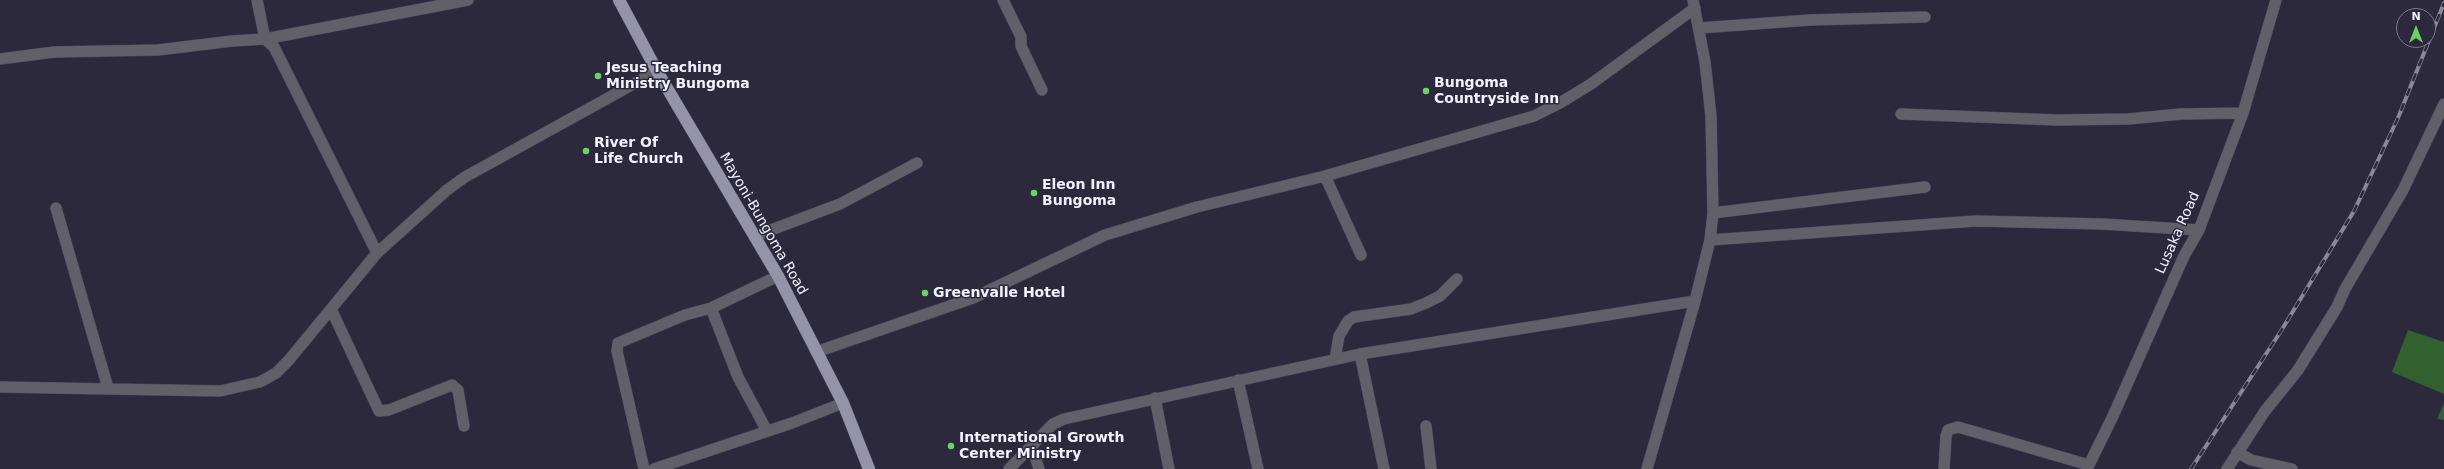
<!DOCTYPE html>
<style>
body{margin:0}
#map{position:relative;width:2444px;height:469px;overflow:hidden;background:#2c293d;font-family:"DejaVu Sans",sans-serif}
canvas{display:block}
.north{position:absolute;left:2396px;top:8px;width:40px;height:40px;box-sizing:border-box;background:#2c293d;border:1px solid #7b798b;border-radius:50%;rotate:0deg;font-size:11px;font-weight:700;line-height:16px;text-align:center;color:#f2f1ff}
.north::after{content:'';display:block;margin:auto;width:14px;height:18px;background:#69d464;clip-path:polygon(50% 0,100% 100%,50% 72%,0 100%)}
</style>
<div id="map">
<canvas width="2444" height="469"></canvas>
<div class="north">N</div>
</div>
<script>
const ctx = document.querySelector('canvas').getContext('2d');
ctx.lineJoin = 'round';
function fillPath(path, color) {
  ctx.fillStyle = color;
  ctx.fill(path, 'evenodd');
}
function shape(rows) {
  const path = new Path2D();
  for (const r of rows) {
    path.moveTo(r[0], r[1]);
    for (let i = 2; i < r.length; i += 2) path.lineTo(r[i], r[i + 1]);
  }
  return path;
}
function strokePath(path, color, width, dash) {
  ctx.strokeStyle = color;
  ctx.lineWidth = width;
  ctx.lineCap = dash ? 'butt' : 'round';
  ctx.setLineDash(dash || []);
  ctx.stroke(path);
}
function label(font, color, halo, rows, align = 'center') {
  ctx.font = font + ' "DejaVu Sans",sans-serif';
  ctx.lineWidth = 3;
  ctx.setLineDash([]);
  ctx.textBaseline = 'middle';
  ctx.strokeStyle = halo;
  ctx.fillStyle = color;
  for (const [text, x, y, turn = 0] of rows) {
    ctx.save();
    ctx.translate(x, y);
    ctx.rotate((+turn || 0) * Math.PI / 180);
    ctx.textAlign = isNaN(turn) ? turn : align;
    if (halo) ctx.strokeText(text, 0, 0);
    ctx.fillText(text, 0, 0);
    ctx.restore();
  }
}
fillPath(shape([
 [2408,330,2444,342,2444,394,2392,372],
 [2444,403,2444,420,2437,419]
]), '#32602f');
const minor = shape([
 [257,0,265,39,274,47,377,253],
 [1003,0,1021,37,1021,46,1042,90],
 [1699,28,1810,20,1925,17],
 [0,59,54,52,158,50,232,41,265,39,468,0],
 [1901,114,2057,120,2128,119,2181,114,2243,113],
 [1325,176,1361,255],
 [56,208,108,388],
 [1713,213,1925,187],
 [755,236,840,204,917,163],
 [1710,240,1976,221,2102,224,2199,230],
 [711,308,738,377,767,431],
 [331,309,379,411,389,410,452,385,458,390,464,426],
 [816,352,973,298,1105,235,1197,207,1325,176,1534,116,1560,103,1591,84,1695,8],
 [1360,354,1384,469],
 [1335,359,1339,336,1348,321,1354,317,1411,309,1426,303,1440,296,1457,279],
 [1238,380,1258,469],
 [0,387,220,391,260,382,276,373,289,360,377,253,447,190,465,177,657,71],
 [1155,398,1169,469],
 [1426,426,1431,469],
 [1032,446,1039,469],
 [2237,452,2251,460,2292,469],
 [644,469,617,351,618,343,685,315,711,308,778,276],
 [654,469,792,423,843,403],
 [1009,469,1053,424,1064,419,1360,354,1695,301],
 [1647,469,1695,301,1710,240,1713,213,1711,116,1705,62,1693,0],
 [1944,469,1946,436,1948,430,1958,427,2089,465],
 [2087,469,2113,416,2184,256,2199,230,2243,113,2276,0],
 [2227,469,2265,411,2298,370,2337,307,2345,289,2403,190,2444,104]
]);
const major = shape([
 [619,0,657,71,778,276,843,403,869,469]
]);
strokePath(minor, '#484558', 12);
strokePath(major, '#484558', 13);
strokePath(minor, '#61606a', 11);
strokePath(major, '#9593a8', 12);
const rail = shape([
 [2191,469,2281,331,2354,211,2398,118,2444,3]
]);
strokePath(rail, '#898798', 4);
strokePath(rail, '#2c293d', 2.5, [8]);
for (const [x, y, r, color] of [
 [598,76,4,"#69d464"],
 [1426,91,4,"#69d464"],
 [586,151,4,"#69d464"],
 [1034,193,4,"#69d464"],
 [925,293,4,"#69d464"],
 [951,446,4,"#69d464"]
]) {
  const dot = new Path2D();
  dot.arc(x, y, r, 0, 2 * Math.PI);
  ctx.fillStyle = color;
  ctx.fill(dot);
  strokePath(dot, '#2c293d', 1.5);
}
label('bold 14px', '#f2f1ff', '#2c293d', [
 ["Jesus Teaching",606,68],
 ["Ministry Bungoma",606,84],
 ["Bungoma",1434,83],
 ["Countryside Inn",1434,99],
 ["River Of",594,143],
 ["Life Church",594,159],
 ["Eleon Inn",1042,185],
 ["Bungoma",1042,201],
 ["Greenvalle Hotel",933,293],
 ["International Growth",959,438],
 ["Center Ministry",959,454]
], 'left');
label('14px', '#f2f1ff', '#2c293d', [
 ["Mayoni-Bungoma Road",763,224,60],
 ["Lusaka Road",2178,233,-66]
]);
</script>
